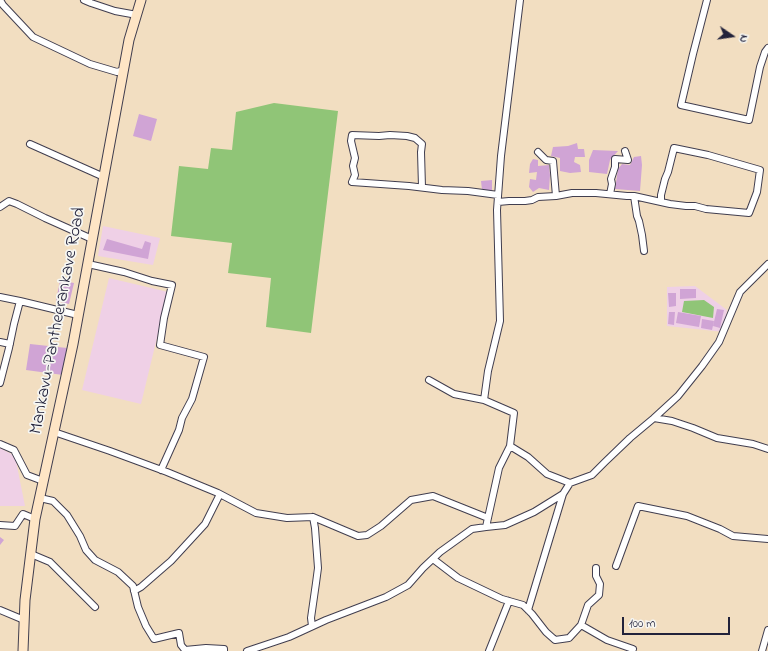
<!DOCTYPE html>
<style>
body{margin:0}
#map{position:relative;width:768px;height:651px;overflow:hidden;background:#f2dec1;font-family:"Indie Flower",sans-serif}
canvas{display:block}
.north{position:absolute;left:712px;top:16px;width:40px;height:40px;-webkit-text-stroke:3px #f6f6f2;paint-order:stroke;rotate:103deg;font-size:11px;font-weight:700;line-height:16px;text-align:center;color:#22223b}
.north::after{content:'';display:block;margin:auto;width:14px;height:18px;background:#22223b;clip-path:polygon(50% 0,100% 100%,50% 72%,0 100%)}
.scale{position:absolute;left:622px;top:617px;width:108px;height:18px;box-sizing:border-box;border:2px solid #22223b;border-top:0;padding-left:5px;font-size:12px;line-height:14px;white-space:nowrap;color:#22223b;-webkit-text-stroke:3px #f6f6f2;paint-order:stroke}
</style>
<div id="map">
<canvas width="768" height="651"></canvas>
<div class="north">N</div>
<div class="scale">100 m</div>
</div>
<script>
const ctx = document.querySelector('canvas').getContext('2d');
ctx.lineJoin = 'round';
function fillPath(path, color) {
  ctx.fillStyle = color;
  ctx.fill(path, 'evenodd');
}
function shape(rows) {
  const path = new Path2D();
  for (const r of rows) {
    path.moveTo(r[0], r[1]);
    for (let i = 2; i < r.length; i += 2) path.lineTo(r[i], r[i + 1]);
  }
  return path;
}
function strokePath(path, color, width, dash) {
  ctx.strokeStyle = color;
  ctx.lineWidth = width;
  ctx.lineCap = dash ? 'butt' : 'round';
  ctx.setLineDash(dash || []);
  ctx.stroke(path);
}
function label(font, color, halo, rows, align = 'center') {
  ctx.font = font + ' "Indie Flower",sans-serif';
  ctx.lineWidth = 3.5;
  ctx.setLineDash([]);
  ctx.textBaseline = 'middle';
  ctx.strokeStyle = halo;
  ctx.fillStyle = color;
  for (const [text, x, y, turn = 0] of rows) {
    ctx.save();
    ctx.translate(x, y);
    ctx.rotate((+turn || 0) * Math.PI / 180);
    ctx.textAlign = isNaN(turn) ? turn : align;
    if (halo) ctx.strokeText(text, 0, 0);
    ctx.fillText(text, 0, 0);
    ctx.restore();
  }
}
fillPath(shape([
 [103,226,160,238,153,265,98,256],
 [109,278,168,292,141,404,82,390],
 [695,286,727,310,724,332,667,326,667,287],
 [0,448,15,456,25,506,0,506]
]), '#efd0e6');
fillPath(shape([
 [274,103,338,111,311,333,266,327,271,278,228,273,232,243,171,236,179,166,208,169,211,148,232,150,236,112],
 [704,300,714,307,713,318,682,312,684,301]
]), '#90c577');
fillPath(shape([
 [139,114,157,119,151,141,133,136],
 [577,143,578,149,584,149,585,157,575,157,574,162,580,165,581,172,570,173,560,171,560,158,551,156,553,147,568,146],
 [593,150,618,151,610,160,607,174,589,172,589,160],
 [641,156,642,165,640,191,615,189,618,169,622,164,630,165,634,157],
 [533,159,538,160,538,166,549,165,550,175,549,190,539,188,533,192,529,187,530,179,536,180,537,172,529,173,530,164],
 [492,180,492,190,482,190,481,181],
 [107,239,142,249,145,241,151,243,148,259,103,250],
 [60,280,74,283,69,304,56,301],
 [680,289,696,289,696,298,680,299],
 [668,293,676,293,676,306,669,307],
 [717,309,724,310,720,328,713,326],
 [669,312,675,312,674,325,668,324],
 [678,312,701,316,699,327,676,323],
 [702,319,714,321,712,330,701,328],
 [30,344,67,348,63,375,26,370],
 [0,537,4,540,0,545]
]), '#d0a4d5');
const minor = shape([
 [0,0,3,5,33,37,90,64,117,72,124,70],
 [84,0,91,3,115,11,137,15],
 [707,0,693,54,681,105,749,120,760,67,765,52,768,48],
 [30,144,104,177],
 [538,152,546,160,553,161,556,196],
 [422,187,421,152,422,144,415,138,407,136,390,135,379,136,352,135,351,141,355,158,353,166,355,175,352,182,409,186,442,190,468,191,498,195],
 [610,194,612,184,611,179,615,167,615,159,628,160,625,151],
 [634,196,637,216,639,221,642,235,644,251],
 [498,202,509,201,525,201,532,200,538,197,556,196,572,193,596,193,627,196,634,196,670,204,686,206,695,206,706,209,749,213,757,192,760,170,708,155,674,148,668,172,665,179,661,195,661,201],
 [0,207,9,201,17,204,45,218,92,239],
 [88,264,124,272,152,281,172,285,164,318,160,345,204,357,192,399,182,418,179,430,161,470],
 [0,297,20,301],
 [0,342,10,344],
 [429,380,454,394,484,400],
 [0,383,9,348,14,324,20,301,78,315],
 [654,418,678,396,702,366,719,342,740,292,768,264],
 [54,432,110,451,167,472,218,493,256,513,287,518,313,517,315,528,318,568,316,583,311,618,312,626],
 [0,444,14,450,27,475,43,481],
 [510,446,528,457,547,474,570,483,592,475,605,462,630,438,654,418,672,421,693,428,717,438,753,444,768,449],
 [40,498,53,501,67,515,80,536,86,550,95,560,118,572,133,586,138,607,146,626,154,639,179,633,181,645,185,650,206,648,224,649,224,651],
 [313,517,358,536,367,535,381,526,411,500,433,496,488,518],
 [0,525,15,526,23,514,35,519],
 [486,527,505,525,534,512,563,494],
 [31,554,50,562,95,607],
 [433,559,458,578,502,599,523,605,532,614,546,632,555,640,569,638,581,625,607,640,633,649,632,651],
 [616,566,638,506,687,516,720,529,733,536,768,539],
 [134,591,141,587,171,561,205,524,220,494],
 [0,610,24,620],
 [528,610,563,494,570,483],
 [581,625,588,605,599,595,600,584,596,576,596,568],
 [247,651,289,637,326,620,386,597,408,585,423,568,440,552,472,529,486,527,499,468,510,446,514,413,484,400,488,371,500,321,497,210,501,156,520,0],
 [489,651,509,601],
 [762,651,768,630]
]);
const secondary = shape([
 [23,651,25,600,35,519,73,344,129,40,141,0]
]);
strokePath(minor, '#413e4f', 8);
strokePath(secondary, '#413e4f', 11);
strokePath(minor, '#fff', 6);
strokePath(secondary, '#fee5c5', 9);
label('18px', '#22223b', '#f6f6f2', [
 ["Mankavu-Pantheerankave Road",59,321,-79]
]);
</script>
